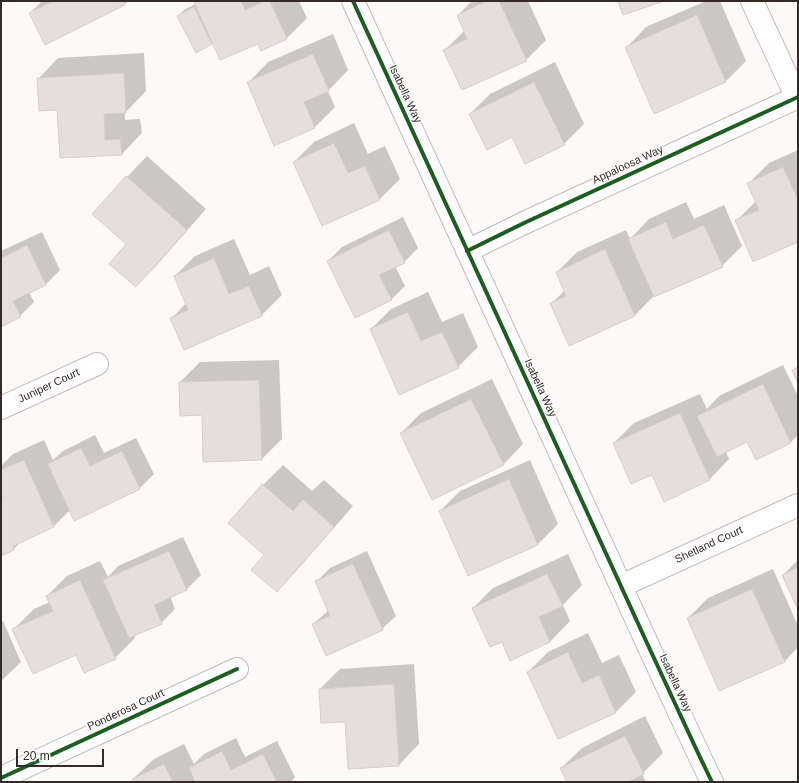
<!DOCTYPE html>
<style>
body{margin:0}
#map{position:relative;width:799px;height:783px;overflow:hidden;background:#fdf9f8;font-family:Arial,sans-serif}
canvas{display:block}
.frame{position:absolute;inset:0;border:2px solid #342a28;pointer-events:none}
.scale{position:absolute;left:16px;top:749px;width:88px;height:18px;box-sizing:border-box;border:2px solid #342a28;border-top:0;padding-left:5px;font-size:12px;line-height:14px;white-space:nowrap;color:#342a28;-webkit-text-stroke:3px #fff;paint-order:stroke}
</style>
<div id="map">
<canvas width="799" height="783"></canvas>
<div class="frame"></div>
<div class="scale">20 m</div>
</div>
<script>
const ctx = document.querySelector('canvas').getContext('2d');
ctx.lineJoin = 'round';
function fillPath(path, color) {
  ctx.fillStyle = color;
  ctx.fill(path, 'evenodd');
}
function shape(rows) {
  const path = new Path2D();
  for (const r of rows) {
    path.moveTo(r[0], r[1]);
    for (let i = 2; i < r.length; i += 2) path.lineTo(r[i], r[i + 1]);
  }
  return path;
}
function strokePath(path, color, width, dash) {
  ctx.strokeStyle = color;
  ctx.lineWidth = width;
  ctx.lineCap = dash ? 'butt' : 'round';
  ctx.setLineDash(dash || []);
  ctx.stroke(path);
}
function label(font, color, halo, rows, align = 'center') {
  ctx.font = font + ' Arial,sans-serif';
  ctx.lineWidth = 3;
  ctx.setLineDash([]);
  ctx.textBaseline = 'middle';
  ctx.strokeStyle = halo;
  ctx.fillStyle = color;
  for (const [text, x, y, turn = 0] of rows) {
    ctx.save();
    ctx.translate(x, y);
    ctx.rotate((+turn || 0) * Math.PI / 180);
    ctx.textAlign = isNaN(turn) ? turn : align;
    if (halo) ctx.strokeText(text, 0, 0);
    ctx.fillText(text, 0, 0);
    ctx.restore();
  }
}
fillPath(shape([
 [42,1,128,1,124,5,30,13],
 [196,1,299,1,307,18,287,38,261,49,258,42,213,42,212,44,178,16,185,9,196,4],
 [472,1,528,1,546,40,526,60,445,50,465,30,458,15],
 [706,1,720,1,746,61,726,81,626,48,646,27],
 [333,34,348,70,328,91,335,107,315,127,275,145,248,83,268,62],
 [144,53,146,91,126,112,125,112,125,120,140,119,142,133,122,154,58,109,38,79,58,58],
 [555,62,584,124,564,144,513,136,470,114,490,94],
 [354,123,368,154,385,146,400,179,380,199,323,225,294,162,314,142],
 [798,150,798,241,736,221,756,201,749,183,769,163],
 [147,156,206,209,156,266,136,286,127,244,94,214,127,177],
 [686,202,694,219,724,205,742,246,722,266,654,296,635,315,570,345,551,304,565,290,557,272,577,252,626,230,630,239,649,219],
 [403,217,418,248,404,262,395,266,405,286,391,300,328,261,342,247],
 [42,232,60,270,46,284,29,292,34,302,20,316,1,326,1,251],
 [234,239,250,275,269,266,282,295,262,315,172,318,186,303,175,276,195,256],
 [428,292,442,322,463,313,478,347,458,367,371,329,391,309],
 [279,360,282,439,262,459,203,414,180,382,200,362],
 [783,365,798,396,798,435,791,442,756,459,748,441,726,452,729,459,709,480,652,473,614,443,634,423,700,394,707,409,719,396],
 [492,379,523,444,503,465,401,433,421,413],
 [95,435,104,453,136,438,154,474,140,488,70,510,54,526,22,541,14,549,1,555,1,466,13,454,44,440,53,460,63,451],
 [530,460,558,524,538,544,468,574,440,511,460,491],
 [283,465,312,491,324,480,353,506,297,570,277,590,265,555,263,485],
 [183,537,201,575,187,589,170,596,175,609,161,623,134,635,135,638,115,658,77,654,14,629,34,609,50,602,47,596,67,576,100,561,108,577,118,566],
 [367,551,396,616,382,629,313,624,329,610,316,582,330,568],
 [568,554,582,585,563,605,570,621,550,642,511,659,502,640,473,608,493,588],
 [798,560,798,608,783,575],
 [773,569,798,626,798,647,785,661,719,690,688,618,708,598],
 [3,621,21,662,1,681,1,622],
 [588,633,602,663,619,655,636,692,616,712,558,738,528,672,548,652],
 [414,664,419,744,399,765,346,721,322,722,320,689,340,669],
 [645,716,663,753,642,774,646,782,568,782,561,768,582,748],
 [236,738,245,757,277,741,295,777,291,782,135,782,133,779,154,759,184,744,194,764,204,754]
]), '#0003');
const building = shape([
 [53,1,123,1,125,5,45,45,29,13,53,1],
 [196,1,241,1,245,10,265,1,270,1,287,39,261,51,258,44,220,60,194,2,196,1],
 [487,1,499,1,527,61,462,90,443,50,467,39,457,15,487,1],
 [618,1,664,1,623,15,618,1],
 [194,7,212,44,196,53,177,16,194,7],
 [697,15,726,82,654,114,625,47,697,15],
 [313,54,329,91,304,102,315,128,274,146,247,82,313,54],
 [124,73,126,113,104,114,105,140,120,139,122,155,60,158,57,110,39,111,37,78,124,73],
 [534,82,565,145,525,164,512,137,487,150,469,114,534,82],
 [334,143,348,173,365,166,380,200,322,226,293,162,334,143],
 [783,167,798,200,798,242,753,262,735,220,759,210,747,183,783,167],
 [126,176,187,230,136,287,109,264,126,244,92,214,126,176],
 [666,222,673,239,704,225,723,267,654,297,628,239,666,222],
 [389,230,405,263,379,275,392,300,355,318,327,261,389,230],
 [27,245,46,285,13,301,21,317,1,327,1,258,27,245],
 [605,249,635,316,569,346,550,303,566,296,556,272,605,249],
 [214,258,229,294,249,286,262,316,184,350,170,318,188,310,174,276,214,258],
 [408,312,421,341,442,332,459,368,399,395,370,329,408,312],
 [798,367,798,384,792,370,798,367],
 [259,380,262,460,203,462,202,415,180,416,179,382,259,380],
 [763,384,791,443,756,460,747,442,717,457,697,416,763,384],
 [471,399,504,465,432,500,400,433,471,399],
 [680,413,710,480,664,502,652,475,631,484,613,443,680,413],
 [81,448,90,466,122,451,140,489,74,521,48,464,81,448],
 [24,460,54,527,13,546,14,550,1,556,1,500,3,499,1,495,1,470,24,460],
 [509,479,538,545,468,576,439,511,509,479],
 [262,484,293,511,303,499,334,527,277,592,251,570,264,555,228,523,262,484],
 [169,551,187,590,154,605,162,624,129,638,103,580,169,551],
 [353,564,383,630,326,656,312,624,330,616,315,581,353,564],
 [798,567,798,610,782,575,798,567],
 [547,574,563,606,539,617,550,642,510,661,502,642,490,647,472,608,547,574],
 [80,580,116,659,84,673,76,655,33,674,12,629,53,611,46,596,80,580],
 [752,589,785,662,719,691,687,618,752,589],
 [568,652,582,683,599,675,616,713,558,739,527,672,568,652],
 [394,684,399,766,348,769,345,722,321,723,319,689,394,684],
 [625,736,644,774,628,782,567,782,560,768,625,736],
 [222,751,231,770,263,754,277,782,195,782,189,768,222,751],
 [164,764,173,782,134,782,132,779,164,764]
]);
fillPath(building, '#e5dedc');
strokePath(building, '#d4cdcc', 1);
const street = shape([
 [353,1,647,643,698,753,712,782],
 [752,1,797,98],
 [467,251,524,223,798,97],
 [1,408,97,364],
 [621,586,798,505],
 [1,778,237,669]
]);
strokePath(street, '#c2bbba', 24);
strokePath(street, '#fffefe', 22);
strokePath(shape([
 [353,1,647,643,698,753,712,782],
 [467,251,524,223,798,97],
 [1,778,237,669]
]), '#1b5e20', 4);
label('11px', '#342a28', '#fff', [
 ["Isabella Way",405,94,65],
 ["Appaloosa Way",628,165,-25],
 ["Juniper Court",49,386,-25],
 ["Isabella Way",540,388,65],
 ["Shetland Court",709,545,-25],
 ["Isabella Way",675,683,65],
 ["Ponderosa Court",126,710,-25]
]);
</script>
